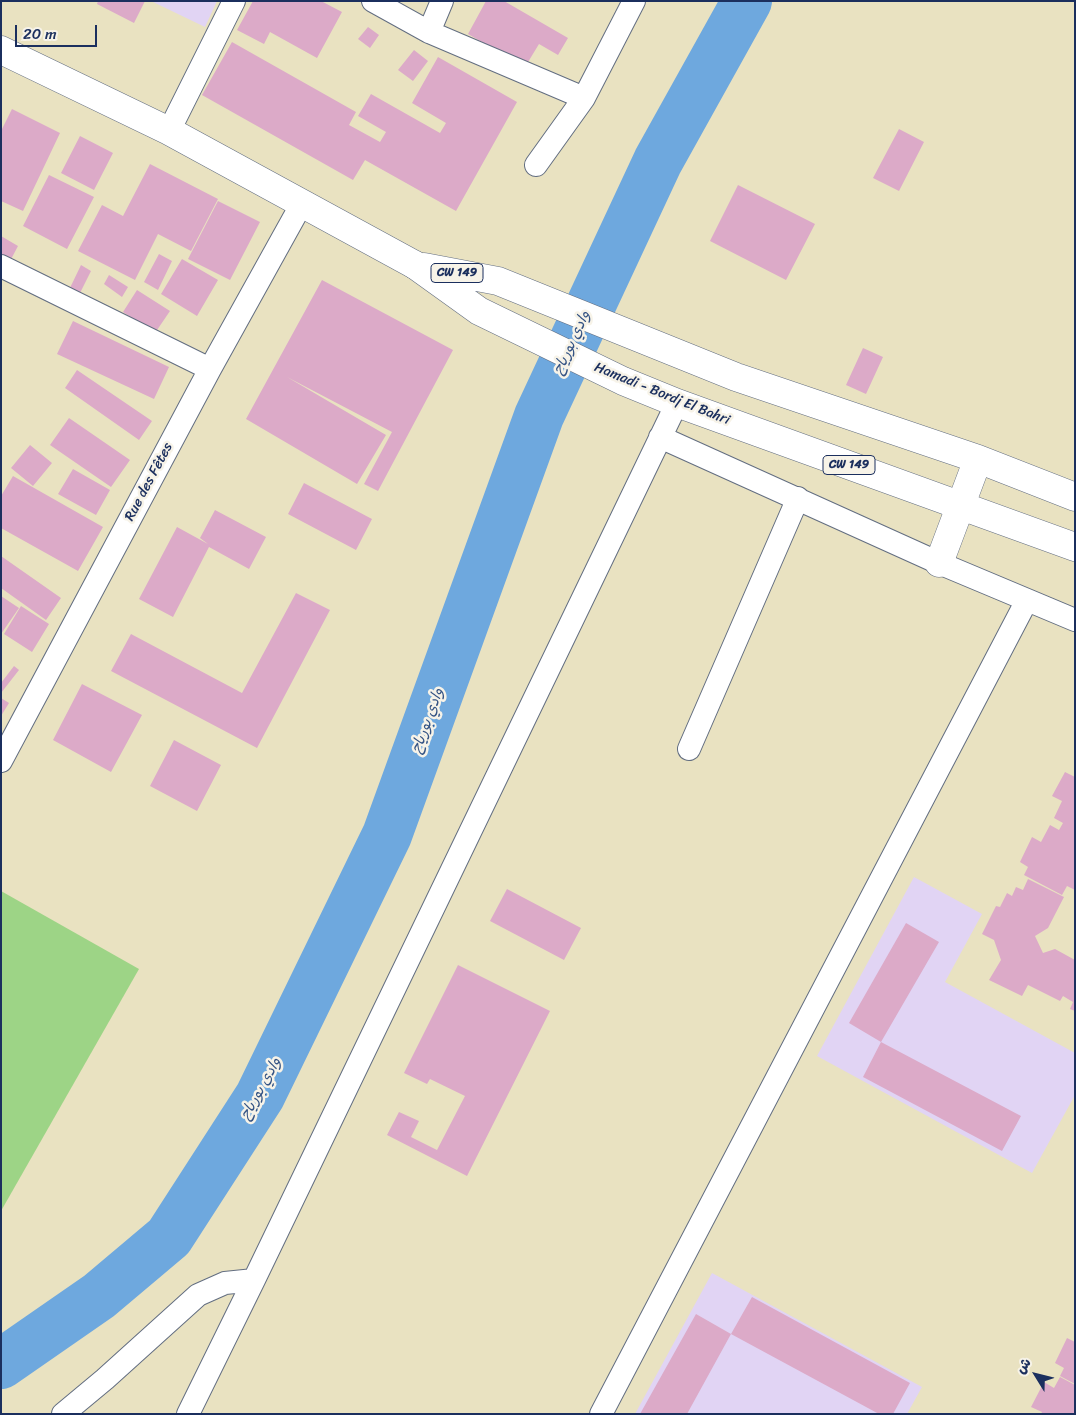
<!DOCTYPE html>
<meta charset="utf-8">
<style>
body{margin:0}
#map{position:relative;width:1076px;height:1415px;overflow:hidden;background:#e9e2c1;font-family:Sriracha,"Playpen Sans Arabic",sans-serif}
canvas{display:block}
.frame{position:absolute;inset:0;border:2px solid #1b2f5e;pointer-events:none}
.north{position:absolute;left:1011px;top:1350px;width:50px;height:50px;-webkit-text-stroke:4px #f7f3e8;paint-order:stroke;rotate:306deg;font-size:14px;font-weight:700;line-height:20px;text-align:center;color:#1b2f5e}
.north::after{content:'';display:block;margin:auto;width:18px;height:22px;background:#1b2f5e;clip-path:polygon(50% 0,100% 100%,50% 72%,0 100%)}
.scale{position:absolute;left:15px;top:25px;width:82px;height:22px;box-sizing:border-box;border:2px solid #1b2f5e;border-top:0;padding-left:6px;font-size:15px;line-height:18px;white-space:nowrap;color:#1b2f5e;-webkit-text-stroke:4px #f7f3e8;paint-order:stroke}
</style>
<div id="map">
<canvas width="1076" height="1415"></canvas>
<div class="frame"></div>
<div class="north">ش</div>
<div class="scale">20 m</div>
</div>
<script>
const ctx = document.querySelector('canvas').getContext('2d');
ctx.lineJoin = 'round';
function fillPath(path, color) {
  ctx.fillStyle = color;
  ctx.fill(path, 'evenodd');
}
function shape(rows) {
  const path = new Path2D();
  for (const r of rows) {
    path.moveTo(r[0], r[1]);
    for (let i = 2; i < r.length; i += 2) path.lineTo(r[i], r[i + 1]);
  }
  return path;
}
function strokePath(path, color, width, dash) {
  ctx.strokeStyle = color;
  ctx.lineWidth = width;
  ctx.lineCap = dash ? 'butt' : 'round';
  ctx.setLineDash(dash || []);
  ctx.stroke(path);
}
function label(font, color, halo, rows, align = 'center') {
  ctx.font = font + ' Sriracha,"Playpen Sans Arabic",sans-serif';
  ctx.lineWidth = 5;
  ctx.setLineDash([]);
  ctx.textBaseline = 'middle';
  ctx.strokeStyle = halo;
  ctx.fillStyle = color;
  for (const [text, x, y, turn = 0] of rows) {
    ctx.save();
    ctx.translate(x, y);
    ctx.rotate((+turn || 0) * Math.PI / 180);
    ctx.textAlign = isNaN(turn) ? turn : align;
    if (halo) ctx.strokeText(text, 0, 0);
    ctx.fillText(text, 0, 0);
    ctx.restore();
  }
}
fillPath(shape([
 [151,1,217,1,205,27],
 [914,877,982,914,945,982,1075,1053,1075,1095,1032,1173,817,1056],
 [712,1273,922,1387,907,1414,635,1414]
]), '#e1d4f4');
fillPath(shape([
 [1,891,139,969,1,1211]
]), '#9dd486');
strokePath(shape([
 [1,1364,99,1296,169,1237,260,1096,387,835,539,416,658,161,747,1]
]), '#6ea8de', 50);
fillPath(shape([
 [98,1,145,1,134,23,97,4],
 [253,1,321,1,342,12,317,58,270,32,264,44,237,30],
 [486,1,504,1,568,38,558,55,539,44,525,67,468,34],
 [368,27,379,35,370,48,358,39],
 [232,42,356,112,349,125,380,142,386,132,358,116,371,94,440,133,446,123,412,103,438,57,517,102,456,211,365,160,353,180,202,95],
 [414,50,428,61,413,81,398,70],
 [12,109,60,133,23,211,1,201,1,131],
 [899,129,924,142,899,191,873,178],
 [80,136,113,153,94,190,61,173],
 [150,164,218,199,191,251,158,234,135,280,78,251,102,205,123,216],
 [49,175,94,197,67,249,23,226],
 [738,185,815,224,786,280,710,241],
 [218,201,260,222,230,280,188,259],
 [1,236,18,246,8,265,1,261],
 [159,254,172,261,158,290,144,282],
 [182,259,218,280,197,316,161,294],
 [81,265,91,271,79,295,69,290],
 [109,275,128,287,122,297,104,284],
 [322,280,453,350,378,491,364,484,392,432,287,377,386,435,357,484,246,419],
 [137,290,170,311,155,333,123,312],
 [73,321,169,367,154,399,57,354],
 [863,348,883,357,866,394,846,385],
 [77,370,152,421,139,440,65,388],
 [69,418,130,460,111,487,50,445],
 [30,445,52,463,33,486,11,468],
 [73,469,110,490,96,515,58,494],
 [13,476,103,527,78,571,1,528,1,496],
 [304,483,372,519,356,550,288,514],
 [215,510,266,537,249,569,209,547,173,617,139,599,177,527,208,544,200,538],
 [1,556,61,598,46,620,1,588],
 [296,593,330,610,257,748,111,671,131,634,242,693],
 [1,596,19,608,1,634],
 [21,606,49,624,32,652,4,634],
 [14,666,19,670,1,693,1,683],
 [82,684,142,715,111,772,53,740],
 [1,698,9,703,1,716],
 [174,740,221,765,197,811,150,786],
 [1065,772,1075,777,1075,890,1067,886,1062,895,1024,875,1028,867,1020,862,1032,837,1041,842,1050,825,1059,830,1063,823,1054,818,1062,801,1052,796],
 [1028,879,1064,897,1048,928,1035,936,1043,953,1055,949,1075,960,1075,1011,1070,1009,1073,1002,1063,996,1060,1001,1028,985,1022,996,989,980,1001,960,994,940,982,934,996,906,1000,907,1007,893,1012,896,1016,887,1023,890],
 [507,889,581,928,564,960,490,921],
 [906,923,939,942,881,1042,849,1023],
 [458,965,550,1011,467,1176,387,1135,399,1112,419,1121,411,1137,437,1150,465,1096,430,1079,427,1084,404,1073],
 [881,1042,1021,1116,1002,1151,863,1077],
 [752,1297,910,1383,893,1414,879,1414,731,1334],
 [696,1314,731,1334,687,1414,640,1414],
 [1067,1338,1075,1342,1075,1384,1060,1376,1064,1368,1055,1363],
 [1060,1377,1075,1385,1075,1414,1041,1414,1042,1412,1031,1407,1044,1382,1054,1388]
]), '#dcaac8');
const minor = shape([
 [373,1,429,32,584,98],
 [429,32,442,1],
 [169,131,234,1],
 [536,165,584,98,634,1],
 [1,266,210,369],
 [660,437,939,563,1075,620],
 [689,749,798,498],
 [1,761,210,369,301,205],
 [63,1414,105,1379,198,1295,225,1283,254,1280],
 [188,1414,254,1280,677,403],
 [601,1414,1027,600]
]);
const secondary = shape([
 [1,50,169,131,415,265]
]);
const trunk = shape([
 [415,265,479,311,623,381,677,403,1075,547],
 [424,267,498,281,736,377,978,459,1075,497],
 [939,563,978,459]
]);
strokePath(minor, '#636e81', 24);
strokePath(secondary, '#636e81', 29);
strokePath(trunk, '#636e81', 29);
strokePath(minor, '#fff', 22);
strokePath(secondary, '#fff', 28);
strokePath(trunk, '#fff', 28);
for (const [x, y, w] of [
 [457,273,52],
 [849,465,52]
]) {
  const box = new Path2D();
  box.roundRect(x - w / 2, y - 9.5, w, 19, 4);
  ctx.fillStyle = '#f7f3e8';
  ctx.fill(box);
  strokePath(box, '#1b2f5e', 1);
}
label('bold 12px', '#1b2f5e', null, [
 ["CW 149",457,273],
 ["CW 149",849,465]
]);
label('14px', '#1b2f5e', '#f7f3e8', [
 ["Hamadi - Bordj El Bahri",662,394,22],
 ["Rue des Fêtes",149,482,-62]
]);
label('italic 15px', '#345384', '#f7f3e8', [
 ["وادي بورياح",572,343,-65],
 ["وادي بورياح",428,721,-70],
 ["وادي بورياح",261,1089,-61]
]);
</script>
